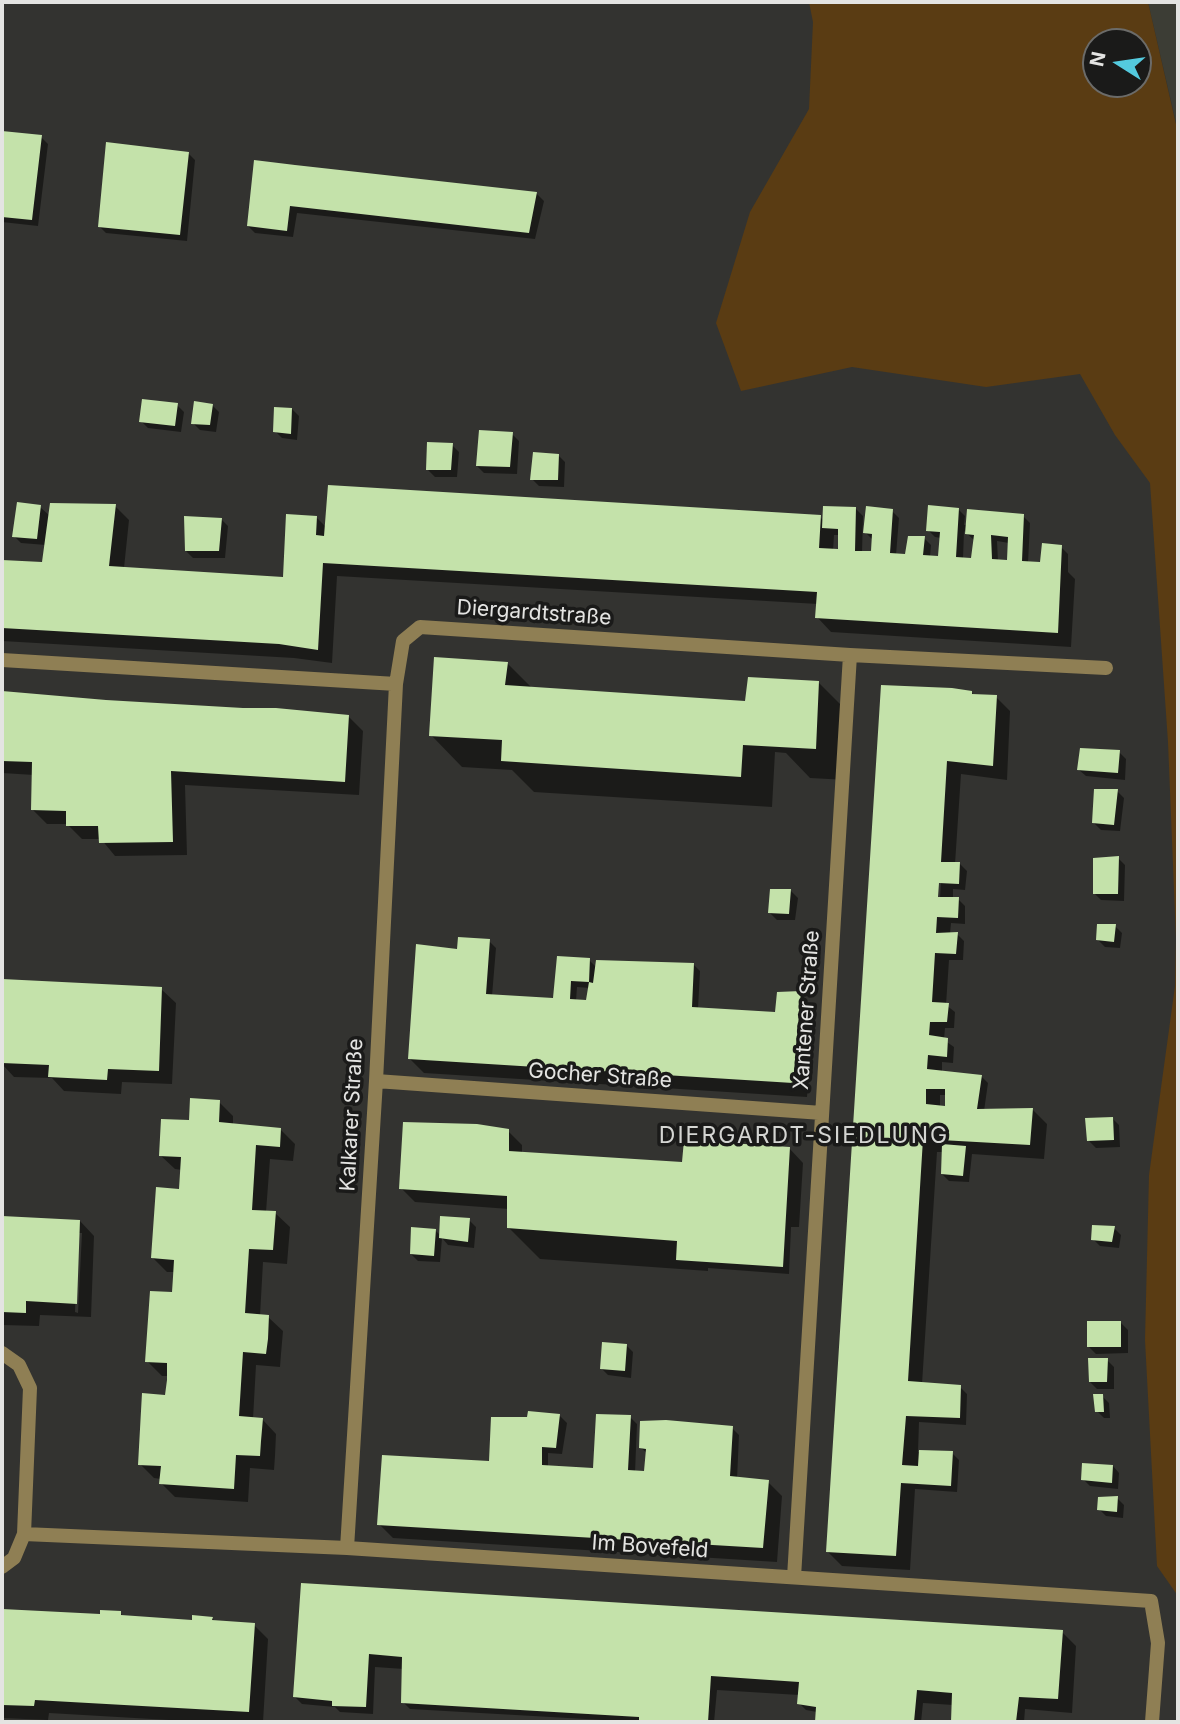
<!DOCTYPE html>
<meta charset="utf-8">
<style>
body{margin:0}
#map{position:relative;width:1180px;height:1724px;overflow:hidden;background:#333330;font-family:Inter,sans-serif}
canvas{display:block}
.frame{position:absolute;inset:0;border:4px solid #e4e4e2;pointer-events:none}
.north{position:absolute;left:1082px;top:28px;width:70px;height:70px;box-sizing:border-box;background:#1a1a19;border:2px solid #6b6b69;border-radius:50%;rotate:282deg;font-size:19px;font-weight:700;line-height:28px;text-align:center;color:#e4e4e2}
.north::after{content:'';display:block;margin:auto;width:24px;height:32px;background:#54cade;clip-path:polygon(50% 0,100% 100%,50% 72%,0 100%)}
</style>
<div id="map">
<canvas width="1180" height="1724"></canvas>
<div class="frame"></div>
<div class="north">N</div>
</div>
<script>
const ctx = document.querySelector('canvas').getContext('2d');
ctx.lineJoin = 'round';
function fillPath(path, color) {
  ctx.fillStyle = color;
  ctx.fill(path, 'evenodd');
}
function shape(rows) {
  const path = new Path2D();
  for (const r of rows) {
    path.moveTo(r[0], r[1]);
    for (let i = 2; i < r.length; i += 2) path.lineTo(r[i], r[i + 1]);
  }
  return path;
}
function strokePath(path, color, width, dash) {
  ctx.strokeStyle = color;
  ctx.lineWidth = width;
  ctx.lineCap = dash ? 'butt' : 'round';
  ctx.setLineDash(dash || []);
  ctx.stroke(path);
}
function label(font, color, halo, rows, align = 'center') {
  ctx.font = font + ' Inter,sans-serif';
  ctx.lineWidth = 7;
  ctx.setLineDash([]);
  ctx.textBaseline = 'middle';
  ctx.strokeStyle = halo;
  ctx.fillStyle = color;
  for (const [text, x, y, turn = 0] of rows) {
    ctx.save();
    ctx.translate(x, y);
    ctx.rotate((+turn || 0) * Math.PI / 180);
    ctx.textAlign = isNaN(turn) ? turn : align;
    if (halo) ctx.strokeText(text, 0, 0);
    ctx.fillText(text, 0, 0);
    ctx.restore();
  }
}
fillPath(shape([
 [1148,2,1178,2,1178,133,1178,131]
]), '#3c3d35');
fillPath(shape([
 [809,2,1148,2,1178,133,1178,1596,1157,1566,1145,1340,1149,1175,1175,986,1176,939,1168,742,1150,483,1115,435,1080,374,986,387,852,367,741,391,716,323,750,212,809,109,813,22],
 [1096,42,1138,42,1138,84,1096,84]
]), '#5a3c13');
fillPath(shape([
 [2,132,41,137,48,144,38,226,2,222],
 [188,153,195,160,187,241,106,233,99,226],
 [255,162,537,194,544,201,535,239,297,213,293,237,255,233,248,226],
 [177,405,184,412,181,432,148,428,141,421],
 [212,405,219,412,216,432,200,430,193,423],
 [292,409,299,416,297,440,282,438,275,431],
 [512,434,519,441,517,474,484,473,477,466],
 [452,445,459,452,457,477,435,477,428,470],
 [558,455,565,462,564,487,539,486,532,479],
 [115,506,129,520,124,568,284,579,316,517,327,528,820,517,824,521,856,509,863,516,862,553,873,553,872,539,865,532,892,511,899,518,896,555,906,555,924,538,931,545,930,557,939,557,941,538,935,537,928,530,958,509,965,516,964,525,1023,516,1030,523,1028,563,1042,564,1061,547,1068,554,1068,572,1075,579,1071,647,831,632,817,617,818,604,337,576,332,663,294,658,2,641,2,561,43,564,46,545,21,543,14,536,40,507,50,516],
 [964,531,974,540,973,560,963,559],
 [834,535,840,535,839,551,833,551],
 [997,541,1009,543,1008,562,998,561],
 [221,519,228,526,225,558,193,558,186,551],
 [507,663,532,688,744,703,819,683,850,714,847,780,810,778,786,753,775,752,772,807,534,792,512,770,462,767,431,735],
 [883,687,971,692,975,696,996,697,1010,711,1007,780,961,774,955,864,960,864,967,871,965,890,953,889,953,899,958,899,965,906,965,924,951,923,950,934,957,934,964,941,963,960,949,960,946,1005,955,1012,954,1028,945,1028,944,1040,954,1047,953,1063,942,1062,942,1073,981,1076,988,1083,984,1111,1032,1109,1047,1124,1044,1159,972,1154,969,1182,949,1181,942,1174,943,1152,937,1152,922,1384,960,1387,967,1394,966,1425,919,1422,918,1452,952,1453,959,1460,957,1492,915,1489,910,1570,842,1566,828,1552],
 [938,879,941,882,940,898,936,898],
 [940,1095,947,1095,950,1108,940,1107],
 [2,693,106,702,348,716,363,731,359,795,185,785,187,855,115,856,101,839,82,839,67,824,47,824,33,810,34,775,2,773],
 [1119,752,1126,759,1125,780,1086,776,1079,770],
 [1117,791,1124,798,1120,831,1101,830,1094,823],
 [1118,858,1125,865,1124,901,1101,900,1094,893],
 [791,891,798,898,795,920,777,920,770,913],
 [1115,926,1122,933,1120,948,1105,947,1098,940],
 [489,941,496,948,492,996,554,1000,589,960,597,968,693,964,700,971,698,1009,780,1014,800,993,807,1000,804,1022,812,1030,807,1097,424,1073,410,1059,459,951],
 [577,987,590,988,591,1002,576,1001],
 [4,981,161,989,176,1003,172,1084,122,1082,121,1094,64,1091,52,1078,14,1077,2,1064],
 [219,1102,233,1116,233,1125,280,1129,295,1144,293,1161,270,1159,266,1212,275,1213,290,1227,287,1264,263,1262,260,1316,268,1317,283,1331,281,1354,280,1367,256,1365,253,1419,262,1419,276,1434,275,1456,274,1470,250,1468,248,1502,175,1497,161,1483,161,1479,154,1478,140,1464,167,1397,169,1376,162,1376,147,1361,173,1294,175,1272,167,1272,153,1258,181,1191,182,1170,175,1169,160,1155,190,1122],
 [1112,1118,1119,1125,1120,1147,1096,1148,1089,1141],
 [508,1131,522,1145,522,1154,681,1164,789,1148,803,1163,799,1227,791,1227,789,1274,708,1268,708,1271,540,1259,508,1227,509,1209,415,1202,401,1188],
 [2,1218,80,1221,94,1236,91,1317,40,1315,39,1326,2,1325],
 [78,1233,82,1233,78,1313,75,1312],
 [469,1220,476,1227,474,1248,448,1245,442,1238,440,1262,418,1261,411,1254,435,1230,441,1236],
 [1114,1228,1121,1235,1119,1248,1100,1246,1093,1239],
 [1121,1323,1128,1330,1128,1353,1096,1354,1089,1347],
 [626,1345,633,1352,631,1378,608,1375,601,1368],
 [1107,1360,1114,1367,1114,1389,1097,1389,1090,1382],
 [1102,1396,1109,1403,1110,1418,1104,1418,1097,1411],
 [560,1416,567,1423,562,1454,548,1453,548,1467,598,1471,630,1417,637,1424,635,1473,650,1474,648,1454,640,1447,732,1428,739,1435,737,1480,768,1482,782,1496,777,1562,393,1538,379,1524,494,1464],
 [1113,1466,1119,1473,1118,1489,1090,1486,1083,1479],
 [1117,1498,1124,1505,1123,1518,1106,1516,1099,1509],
 [2,1611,102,1616,120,1613,124,1617,194,1622,212,1618,216,1622,254,1625,268,1639,263,1722,203,1722,49,1713,48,1720,2,1718],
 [1062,1632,1076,1646,1072,1713,1025,1709,1024,1722,952,1722,953,1705,923,1703,921,1722,817,1722,817,1712,806,1710,799,1703,799,1695,717,1690,714,1722,638,1722,410,1709,403,1702,404,1669,375,1667,373,1714,340,1712,335,1707,302,1704,295,1697,298,1650]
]), '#0007');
fillPath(shape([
 [2,131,42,135,32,220,2,217],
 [106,142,189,152,180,235,98,227],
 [254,160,295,165,537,192,529,233,290,206,287,231,247,226],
 [142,399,178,403,175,426,139,422],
 [194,401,213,404,210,425,191,424],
 [274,407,292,408,291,434,273,432],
 [479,430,513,432,510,467,476,466],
 [427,442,453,443,451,470,426,470],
 [533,452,559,454,558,480,530,480],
 [328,485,821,515,819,548,838,549,838,529,822,528,823,506,856,507,855,551,871,551,872,534,863,533,866,506,893,509,890,553,905,554,908,536,925,536,923,555,938,556,940,532,926,531,928,505,959,508,956,557,971,558,974,535,965,534,967,509,1024,514,1022,561,1040,562,1042,543,1062,545,1058,633,815,618,817,592,323,563,318,650,279,644,2,628,2,560,42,562,50,503,116,504,109,566,283,577,286,514,317,516,316,535,324,536],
 [991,535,1008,537,1007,560,992,559],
 [17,502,41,505,37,539,12,537],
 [184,516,222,518,219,551,185,551],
 [434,657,508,662,505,685,745,701,748,677,819,681,816,749,743,745,741,777,501,761,502,740,429,736],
 [881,685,952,688,972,691,972,694,997,695,993,766,947,761,941,862,960,862,959,884,939,883,938,897,959,897,958,918,937,917,936,933,958,932,956,954,935,953,932,1002,949,1003,947,1022,930,1022,929,1035,948,1038,947,1057,928,1055,927,1069,982,1075,977,1109,1033,1108,1030,1145,923,1139,908,1381,961,1385,960,1418,906,1416,902,1465,918,1466,919,1450,953,1451,951,1486,901,1483,896,1556,826,1552],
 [926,1089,945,1089,945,1106,926,1104],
 [2,691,106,700,243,708,276,708,349,715,345,782,171,771,173,842,99,843,98,826,66,826,66,811,31,810,32,762,2,761],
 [1080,748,1120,750,1118,773,1077,770],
 [1094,789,1118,789,1114,825,1092,823],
 [1119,856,1118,894,1093,894,1093,858],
 [770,889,791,889,789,914,768,913],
 [1097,924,1116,924,1114,942,1096,940],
 [458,937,490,939,486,994,553,998,557,956,590,958,589,982,571,981,570,999,586,1000,589,982,593,983,596,960,694,963,692,1007,775,1012,777,992,801,991,793,1083,408,1059,416,944,457,949],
 [2,979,162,987,159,1071,108,1069,107,1080,48,1077,49,1065,2,1063],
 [190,1098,220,1100,219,1122,281,1128,280,1147,256,1145,252,1210,276,1211,273,1250,249,1249,245,1313,269,1315,268,1339,266,1354,243,1352,239,1416,263,1418,261,1441,260,1456,236,1455,234,1489,159,1484,161,1466,138,1465,142,1393,165,1395,167,1380,167,1363,145,1362,150,1291,172,1292,173,1277,174,1260,151,1258,156,1187,179,1189,181,1157,159,1156,161,1119,189,1120],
 [1113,1117,1114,1140,1087,1141,1085,1118],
 [403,1122,477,1124,509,1129,509,1151,682,1162,684,1140,790,1147,783,1267,676,1260,677,1241,507,1228,507,1196,399,1189],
 [942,1144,966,1146,963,1176,941,1174],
 [2,1216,80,1220,77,1304,26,1301,26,1313,2,1312],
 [440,1216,470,1218,468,1242,439,1238],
 [1092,1225,1115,1226,1112,1242,1091,1240],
 [411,1227,436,1229,434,1256,410,1254],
 [1087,1321,1121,1321,1121,1347,1087,1347],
 [602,1342,627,1344,625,1371,600,1369],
 [1088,1358,1108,1358,1107,1382,1089,1382],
 [1093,1394,1103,1394,1104,1412,1095,1412],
 [528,1411,560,1414,556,1448,542,1447,542,1465,593,1468,596,1414,631,1415,628,1470,644,1471,646,1449,639,1448,640,1421,666,1420,733,1426,730,1476,769,1480,763,1548,377,1525,382,1455,489,1461,491,1417,527,1417],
 [1082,1463,1113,1465,1112,1483,1081,1480],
 [1118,1496,1117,1512,1097,1510,1098,1497],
 [301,1583,1063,1630,1058,1699,1019,1697,1016,1722,951,1722,952,1693,917,1690,914,1722,815,1722,816,1707,797,1704,799,1682,711,1676,708,1722,639,1722,639,1717,401,1703,402,1657,369,1654,366,1707,332,1706,332,1701,293,1697],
 [2,1609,100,1614,100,1610,121,1611,121,1615,192,1620,192,1615,213,1617,212,1620,255,1623,249,1712,35,1700,34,1706,2,1705]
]), '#c4e2aa');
strokePath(shape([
 [2,660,396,684,403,641,420,627,850,655,1106,668],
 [376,1081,822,1113],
 [2,1353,19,1365,30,1388,24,1534],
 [347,1548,376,1081,396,684],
 [2,1567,14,1558,24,1534,347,1548,1151,1601,1158,1643,1152,1722],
 [794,1577,850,655]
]), '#8f7f54', 14);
label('21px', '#e4e4e2', '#1a1a19', [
 ["Diergardtstraße",534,613,4],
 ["Xantener Straße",807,1010,-86],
 ["Gocher Straße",600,1076,4],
 ["Kalkarer Straße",352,1115,-87],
 ["Im Bovefeld",650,1547,4]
]);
ctx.letterSpacing = '2px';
label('23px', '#d4d5d2', '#1a1a19', [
 ["DIERGARDT-SIEDLUNG",804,1136]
]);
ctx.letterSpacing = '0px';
</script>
